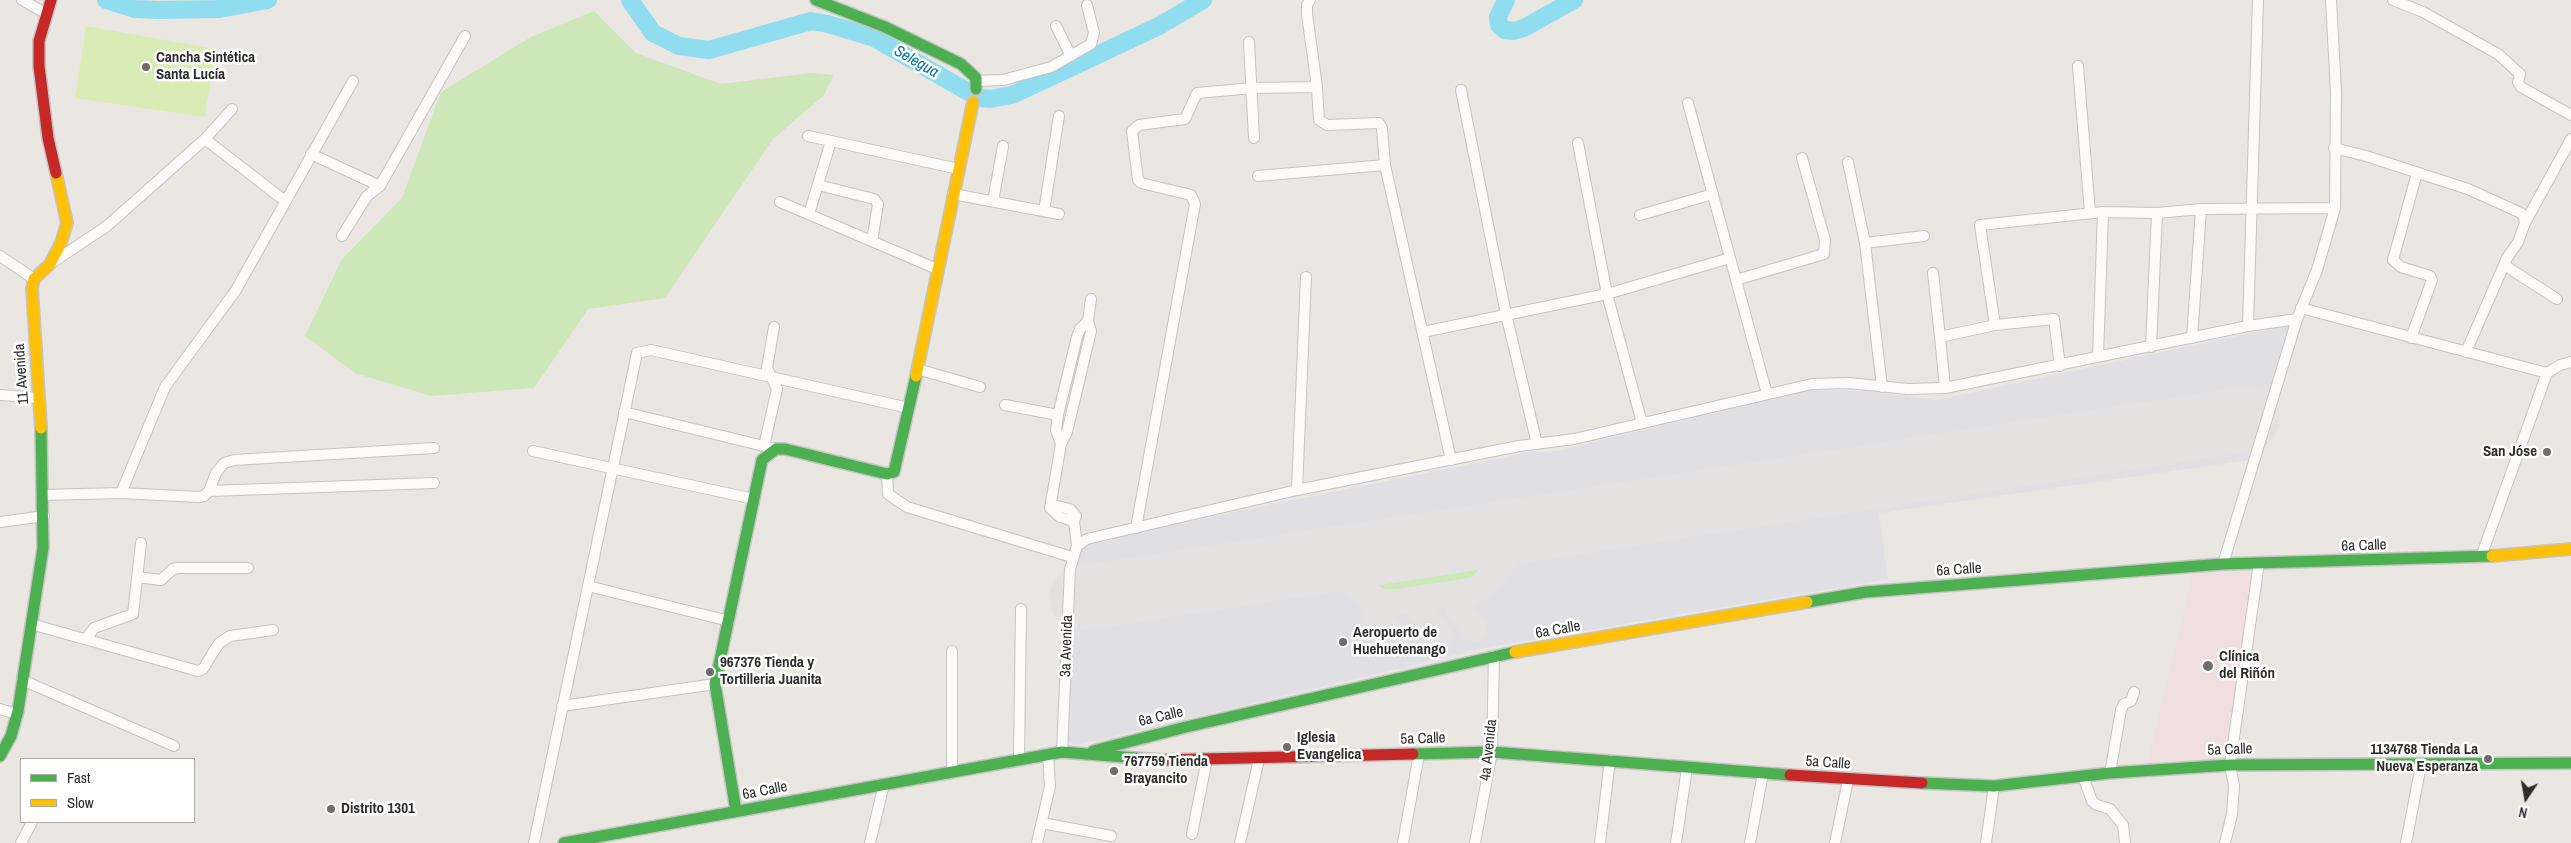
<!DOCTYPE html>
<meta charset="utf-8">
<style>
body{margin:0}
#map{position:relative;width:2571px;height:843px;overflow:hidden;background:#eae6e1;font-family:"Archivo Narrow",sans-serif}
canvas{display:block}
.legend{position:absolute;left:20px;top:758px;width:175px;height:65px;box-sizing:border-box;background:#fff;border:1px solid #ababab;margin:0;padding:6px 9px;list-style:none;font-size:15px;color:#2c2c2c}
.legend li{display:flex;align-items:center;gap:10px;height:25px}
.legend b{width:25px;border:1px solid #ababab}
.north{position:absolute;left:2501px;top:773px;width:50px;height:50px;-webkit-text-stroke:4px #fff;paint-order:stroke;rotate:192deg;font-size:14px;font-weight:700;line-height:20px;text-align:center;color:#2c2c2c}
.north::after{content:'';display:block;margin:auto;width:18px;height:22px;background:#2c2c2c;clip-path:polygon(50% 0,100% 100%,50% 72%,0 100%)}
</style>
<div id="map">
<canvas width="2571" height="843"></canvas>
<ul class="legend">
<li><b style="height:6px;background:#4caf50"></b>Fast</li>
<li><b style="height:6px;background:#ffc107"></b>Slow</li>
</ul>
<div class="north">N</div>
</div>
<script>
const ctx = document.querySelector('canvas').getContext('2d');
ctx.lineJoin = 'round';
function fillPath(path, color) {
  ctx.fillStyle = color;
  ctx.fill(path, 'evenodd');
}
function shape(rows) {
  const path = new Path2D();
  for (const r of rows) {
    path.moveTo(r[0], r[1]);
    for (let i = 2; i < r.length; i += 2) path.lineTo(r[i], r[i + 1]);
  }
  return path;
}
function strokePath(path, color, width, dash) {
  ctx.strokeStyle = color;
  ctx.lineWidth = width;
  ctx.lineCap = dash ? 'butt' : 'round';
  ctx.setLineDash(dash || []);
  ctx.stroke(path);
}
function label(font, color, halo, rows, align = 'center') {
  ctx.font = font + ' "Archivo Narrow",sans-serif';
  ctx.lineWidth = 5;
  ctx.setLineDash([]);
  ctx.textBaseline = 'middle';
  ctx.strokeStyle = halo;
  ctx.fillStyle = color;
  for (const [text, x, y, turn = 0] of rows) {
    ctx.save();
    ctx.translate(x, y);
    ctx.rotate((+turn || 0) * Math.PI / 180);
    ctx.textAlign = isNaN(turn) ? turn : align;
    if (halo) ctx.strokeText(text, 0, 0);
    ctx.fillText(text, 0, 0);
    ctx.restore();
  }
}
fillPath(shape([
 [2259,563,2230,765,2146,770,2194,567]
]), '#f0dfdf');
fillPath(shape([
 [2289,325,2250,460,1879,513,1888,579,1489,647,1077,745,1066,741,1075,557,1083,543,1525,453,1557,451,1808,390,1869,391,1937,400]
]), '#e0e0e4');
fillPath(shape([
 [594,11,636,53,721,84,811,73,834,75,823,96,773,139,665,298,588,309,534,388,431,396,355,373,305,336,342,259,402,198,441,92,531,37],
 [1496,547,1497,553,1493,564,1476,580,1404,590,1382,589,1369,584,1357,570,1359,566]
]), '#cde7b8');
fillPath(shape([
 [86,26,215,49,205,117,75,98]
]), '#daecb5');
strokePath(shape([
 [106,0,135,9,158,10,219,9,268,0],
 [630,0,653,33,679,46,709,50,811,21,828,24,874,38,979,98,990,99,1012,95,1159,26,1203,0],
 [1506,0,1498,17,1499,25,1505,30,1514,31,1524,28,1574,0]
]), '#90ddf0', 18);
strokePath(shape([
 [1322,561,1382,604,1477,590,1536,528],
 [1468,592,1458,607,1474,629],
 [1424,598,1419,608,1439,635],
 [1382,604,1377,616,1399,640]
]), '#e4e2e0', 26);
strokePath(shape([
 [1082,598,2247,419]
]), '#e4e2e0', 65);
const street = shape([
 [22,0,47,14],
 [1310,0,1307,5,1307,14,1317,87,1319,120,1327,125,1379,123,1382,128,1385,165,1451,460],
 [2393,0,2423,12,2498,54,2520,74,2518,82,2521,87,2571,115],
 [1056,26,1071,56],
 [1249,42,1254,138],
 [2078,66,2090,213],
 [977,81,1003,80,1051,67,1091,44,1094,33,1087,5],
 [1461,90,1506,314,1537,444],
 [1688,103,1767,394],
 [808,136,959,169],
 [205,139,285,201],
 [1578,143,1607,294,1642,423],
 [2334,148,2366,156,2468,189,2521,213,2524,217,2525,223,2518,242,2507,258,2466,352],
 [311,154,380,186],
 [1848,162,1865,243,1882,387],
 [1258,176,1385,165],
 [818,185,874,199,878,204,872,241],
 [953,194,1059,214],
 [993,201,1003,146],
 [780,202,937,269],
 [1044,211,1059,116],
 [809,214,831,141],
 [1640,215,1713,194],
 [2525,223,2571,139],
 [342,236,367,196,380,186,465,36],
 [1865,243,1924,236],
 [0,256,34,279],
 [53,262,107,226,205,139,232,109],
 [2504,265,2557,299],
 [1933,273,1940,337],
 [1736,280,1824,254,1825,240,1802,158],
 [2301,308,2547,373],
 [1995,325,1980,225,2103,212,2157,213,2201,209,2335,208],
 [2248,326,2258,0],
 [1423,332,1607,294,1730,258],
 [2192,338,2201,209],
 [2411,338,2432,280,2430,276,2401,267,2393,260,2417,173],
 [2151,347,2157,213],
 [2098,357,2103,212],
 [917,369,980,387],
 [1945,388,1940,337,1995,325,2054,319,2060,366],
 [0,395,38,398],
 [1005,405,1058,415],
 [624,412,776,449],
 [1061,444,1056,430,1058,415,1077,337,1080,329,1088,321],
 [764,446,777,389,767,368,774,327],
 [533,451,754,499],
 [887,474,888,494,907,507,1072,557],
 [1297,490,1306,277],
 [209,491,434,483],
 [121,493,165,387,236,290,353,81],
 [43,495,121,493,199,497,204,496,209,491,216,473,224,463,234,460,434,448],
 [1050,508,1057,506,1070,509,1076,516,1074,521],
 [0,522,44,516],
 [1136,528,1195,204,1191,195,1141,183,1138,180,1132,131,1139,125,1185,119,1197,93,1253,88,1317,87],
 [1077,546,1074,521,1060,517,1050,508,1061,444,1067,432,1091,331,1088,321,1091,299],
 [2481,557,2547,373,2560,365,2571,362],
 [2223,564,2297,319,2317,270,2335,208,2336,92,2331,0],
 [137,577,161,580,173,569,178,568,248,568],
 [588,586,729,621],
 [31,624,198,671,203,669,219,643,230,636,273,630],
 [86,639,94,628,133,614,141,543],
 [952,651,952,771],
 [22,680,174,746],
 [562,706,715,684],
 [0,709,17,714],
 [1062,752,1070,569,1077,546,1087,539,1297,490,1519,446,1574,439,1812,384,1849,383,1908,389,1945,388,2248,326,2297,319],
 [1019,758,1021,609],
 [2110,773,2121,710,2124,704,2131,701,2134,692],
 [2083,776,2092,801,2097,805,2110,809,2123,825,2125,843],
 [1042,823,1111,836],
 [1192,834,1207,759],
 [21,843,32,822],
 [534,843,637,353,651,350,909,408],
 [870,843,884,784],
 [1037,843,1050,786,1048,754],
 [1240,843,1259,759],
 [1403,843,1419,754],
 [1475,843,1492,752,1494,656],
 [1600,843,1610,760],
 [1676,843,1687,768],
 [1750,843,1763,773],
 [1835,843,1848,780],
 [1986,843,1994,786],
 [2225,843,2232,814,2234,786,2230,765,2259,563],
 [2406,843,2421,765]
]);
const fast = shape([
 [816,0,885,27,961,64,976,78,976,89],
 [1807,602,1866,592,2223,564,2492,556],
 [1093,751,1186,727,1515,652],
 [1413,754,1492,752,1790,775],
 [0,756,11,736,18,711,43,548,41,428],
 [1922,783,1994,786,2110,773,2230,765,2571,763],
 [736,811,715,684,762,460,776,449,785,449,887,474,894,472,916,376],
 [564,843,1062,752,1161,760]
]);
const slow = shape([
 [916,376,973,102],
 [41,428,32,288,34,279,50,264,61,243,67,223,56,173],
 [2492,556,2571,549],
 [1515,652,1807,602]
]);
const jam = shape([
 [51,0,39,41,39,66,48,138,56,173],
 [1161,760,1413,754],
 [1790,775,1922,783]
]);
strokePath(street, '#c5c4c4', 12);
strokePath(fast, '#c5c4c4', 14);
strokePath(slow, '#c5c4c4', 14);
strokePath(jam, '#c5c4c4', 14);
strokePath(street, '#fcfbfa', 10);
strokePath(fast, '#4caf50', 11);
strokePath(slow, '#ffc107', 11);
strokePath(jam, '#c62828', 11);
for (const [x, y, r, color] of [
 [146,67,5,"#6e6d6b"],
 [2547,452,5,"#6e6d6b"],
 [1343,642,5,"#6e6d6b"],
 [2208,666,6,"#6e6d6b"],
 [710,672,5,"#6e6d6b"],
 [1287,747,5,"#6e6d6b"],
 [2488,759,5,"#6e6d6b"],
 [1114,771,5,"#6e6d6b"],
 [331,809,5,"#6e6d6b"]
]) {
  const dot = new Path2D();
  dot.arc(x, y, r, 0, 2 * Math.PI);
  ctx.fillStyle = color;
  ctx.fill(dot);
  strokePath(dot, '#fff', 2);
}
label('bold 15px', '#2c2c2c', '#fff', [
 ["Cancha Sintética",156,58],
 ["Santa Lucía",156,75],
 ["San Jóse",2537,452,"right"],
 ["Aeropuerto de",1353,633],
 ["Huehuetenango",1353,650],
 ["Clínica",2219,657],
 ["del Riñón",2219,674],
 ["967376 Tienda y",720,663],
 ["Tortilleria Juanita",720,680],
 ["Iglesia",1297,738],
 ["Evangelica",1297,755],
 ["1134768 Tienda La",2478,750,"right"],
 ["Nueva Esperanza",2478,767,"right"],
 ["767759 Tienda",1124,762],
 ["Brayancito",1124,779],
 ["Distrito 1301",341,809]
], 'left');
label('15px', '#2c2c2c', '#fff', [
 ["11 Avenida",22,374,-94],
 ["6a Calle",2364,546,-2],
 ["6a Calle",1959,570,-4],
 ["6a Calle",1558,630,-10],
 ["3a Avenida",1067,646,-88],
 ["6a Calle",1161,717,-13],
 ["5a Calle",1423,739,-2],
 ["4a Avenida",1489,750,-84],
 ["5a Calle",2230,750,-2],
 ["5a Calle",1828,763,4],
 ["6a Calle",765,791,-11]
]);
label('italic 16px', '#0477a7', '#fff', [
 ["Selegua",916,62,30]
]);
</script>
